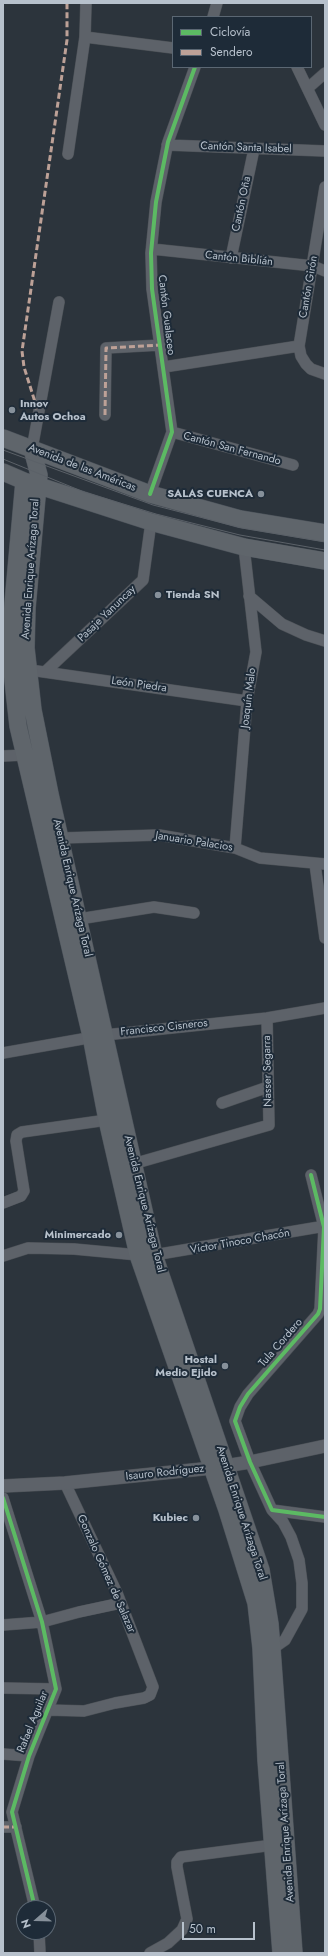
<!DOCTYPE html>
<meta charset="utf-8">
<style>
body{margin:0}
#map{position:relative;width:328px;height:1956px;overflow:hidden;background:#2c343c;font-family:Jost,sans-serif}
canvas{display:block}
.frame{position:absolute;inset:0;border:4px solid #b7c1cc;pointer-events:none}
.legend{position:absolute;left:172px;top:16px;width:140px;height:52px;box-sizing:border-box;background:#1e2b38;border:1px solid #5b6773;margin:0;padding:5px 7px;list-style:none;font-size:12px;color:#b7c1cc}
.legend li{display:flex;align-items:center;gap:8px;height:20px}
.legend b{width:20px;border:1px solid #5b6773}
.north{position:absolute;left:16px;top:1900px;width:40px;height:40px;box-sizing:border-box;background:#1e2b38;border:1px solid #5b6773;border-radius:50%;rotate:250deg;font-size:11px;font-weight:700;line-height:16px;text-align:center;color:#b7c1cc}
.north::after{content:'';display:block;margin:auto;width:14px;height:18px;background:#86909a;clip-path:polygon(50% 0,100% 100%,50% 72%,0 100%)}
.scale{position:absolute;left:182px;top:1922px;width:73px;height:18px;box-sizing:border-box;border:2px solid #b7c1cc;border-top:0;padding-left:5px;font-size:12px;line-height:14px;white-space:nowrap;color:#b7c1cc;-webkit-text-stroke:3px #1e2b38;paint-order:stroke}
</style>
<div id="map">
<canvas width="328" height="1956"></canvas>
<div class="frame"></div>
<ul class="legend">
<li><b style="height:5px;background:#5cba63"></b>Ciclovía</li>
<li><b style="height:5px;background:#bda197"></b>Sendero</li>
</ul>
<div class="north">N</div>
<div class="scale">50 m</div>
</div>
<script>
const ctx = document.querySelector('canvas').getContext('2d');
ctx.lineJoin = 'round';
function shape(rows) {
  const path = new Path2D();
  for (const r of rows) {
    path.moveTo(r[0], r[1]);
    for (let i = 2; i < r.length; i += 2) path.lineTo(r[i], r[i + 1]);
  }
  return path;
}
function strokePath(path, color, width, dash) {
  ctx.strokeStyle = color;
  ctx.lineWidth = width;
  ctx.lineCap = dash ? 'butt' : 'round';
  ctx.setLineDash(dash || []);
  ctx.stroke(path);
}
function label(font, color, halo, rows, align = 'center') {
  ctx.font = font + ' Jost,sans-serif';
  ctx.lineWidth = 4;
  ctx.setLineDash([]);
  ctx.textBaseline = 'middle';
  ctx.strokeStyle = halo;
  ctx.fillStyle = color;
  for (const [text, x, y, turn = 0] of rows) {
    ctx.save();
    ctx.translate(x, y);
    ctx.rotate((+turn || 0) * Math.PI / 180);
    ctx.textAlign = isNaN(turn) ? turn : align;
    if (halo) ctx.strokeText(text, 0, 0);
    ctx.fillText(text, 0, 0);
    ctx.restore();
  }
}
const minor = shape([
 [213,17,217,3],
 [85,37,173,48],
 [297,67,325,125],
 [308,88,325,73],
 [167,145,325,151],
 [68,154,85,37,86,3],
 [325,187,299,346,301,356,306,364,311,369,325,374],
 [152,249,313,266,325,271],
 [231,258,254,149],
 [164,367,299,346],
 [105,415,106,348,161,345],
 [172,432,293,465],
 [32,449,59,302],
 [150,494,172,432,152,289,151,253,156,202,168,142,195,67],
 [249,596,282,624,306,635,325,641],
 [30,670,247,701],
 [46,671,143,580,151,522],
 [3,756,25,755],
 [61,838,159,835,235,848,260,858,325,864],
 [235,848,247,701,256,652,244,547],
 [315,864,325,938],
 [79,919,154,907,194,913],
 [3,1053,105,1035,267,1018,325,1008],
 [222,1103,268,1087],
 [133,1164,269,1125,267,1018],
 [311,1175,324,1227,320,1309,318,1314,248,1394,240,1407,235,1421,250,1462,272,1510,325,1517],
 [3,1203,21,1196,24,1191,16,1141,17,1135,22,1132,107,1120],
 [154,1255,325,1226],
 [3,1256,28,1248,74,1249,138,1255],
 [3,1498,42,1622,56,1689,29,1756,12,1812,35,1908],
 [272,1510,283,1522,291,1537,299,1560,302,1583,302,1609,285,1640,272,1649],
 [3,1625,42,1622,79,1612,121,1603],
 [3,1688,56,1689],
 [48,1710,84,1711,115,1703,144,1698,150,1695,153,1687,117,1593,65,1483],
 [3,1754,29,1756],
 [3,1827,16,1827],
 [39,1932,40,1953],
 [150,1953,168,1943,182,1930,187,1919,177,1867,177,1862,181,1857,273,1845]
]);
const tertiary = shape([
 [3,1486,65,1483,212,1468,250,1462,325,1446]
]);
const primary = shape([
 [3,438,150,494,240,519,325,533],
 [32,449,39,475,27,608,26,648,33,710,50,794,154,1255,261,1570,270,1624,272,1649,294,1953],
 [3,472,24,481,151,522,244,547,325,561],
 [24,481,12,614,10,654,18,726,91,1036,107,1120,138,1255,227,1510,256,1603,261,1648,266,1760,281,1953]
]);
strokePath(minor, '#4b5056', 12);
strokePath(tertiary, '#4b5056', 14);
strokePath(primary, '#4a5159', 18);
strokePath(minor, '#5d6269', 11);
strokePath(tertiary, '#5d6269', 13);
strokePath(primary, '#5f656b', 17);
strokePath(shape([
 [3,450,153,505,242,528,325,542],
 [3,459,84,492,156,514,240,535,325,550]
]), '#5b6168', 1);
strokePath(shape([
 [105,415,106,348,161,345],
 [38,418,35,402,24,367,22,351,67,40,67,3],
 [3,1827,16,1827]
]), '#bda197', 3, [6, 3]);
strokePath(shape([
 [150,494,172,432,152,289,151,253,156,202,168,142,195,67],
 [311,1175,324,1227,320,1309,318,1314,248,1394,240,1407,235,1421,250,1462,272,1510,325,1517],
 [3,1498,42,1622,56,1689,29,1756,12,1812,35,1908]
]), '#5cba63', 4);
for (const [x, y, r, color] of [
 [12,410,4,"#86909a"],
 [261,494,4,"#86909a"],
 [158,595,4,"#86909a"],
 [119,1235,4,"#86909a"],
 [225,1366,4,"#86909a"],
 [196,1518,4,"#86909a"]
]) {
  const dot = new Path2D();
  dot.arc(x, y, r, 0, 2 * Math.PI);
  ctx.fillStyle = color;
  ctx.fill(dot);
  strokePath(dot, '#1e2b38', 1.5);
}
label('11px', '#b7c1cc', '#1e2b38', [
 ["Cantón Santa Isabel",246,148,2],
 ["Cantón Oña",242,204,-78],
 ["Cantón Biblián",239,259,6],
 ["Cantón Girón",309,287,-80],
 ["Cantón Gualaceo",166,315,83],
 ["Cantón San Fernando",232,449,15],
 ["Avenida de las Américas",82,468,21],
 ["Avenida Enrique Arízaga Toral",31,569,-86],
 ["Pasaje Yanuncay",107,614,-44],
 ["León Piedra",139,685,8],
 ["Joaquín Malo",249,698,-83],
 ["Januario Palacios",194,842,9],
 ["Avenida Enrique Arízaga Toral",72,888,77],
 ["Francisco Cisneros",164,1028,-6],
 ["Nasser Segarra",268,1071,-91],
 ["Avenida Enrique Arízaga Toral",144,1204,76],
 ["Víctor Tinoco Chacón",240,1242,-10],
 ["Tula Cordero",281,1343,-49],
 ["Isauro Rodríguez",165,1473,-6],
 ["Avenida Enrique Arízaga Toral",241,1513,72],
 ["Gonzalo Gómez de Salazar",106,1574,66],
 ["Rafael Aguilar",33,1722,-68],
 ["Avenida Enrique Arízaga Toral",286,1832,-94]
]);
label('bold 11px', '#b7c1cc', '#1e2b38', [
 ["Innov",20,404,"left"],
 ["Autos Ochoa",20,417,"left"],
 ["SALAS CUENCA",253,494],
 ["Tienda SN",166,595,"left"],
 ["Minimercado",111,1235],
 ["Hostal",217,1360],
 ["Medio Ejido",217,1373],
 ["Kubiec",188,1518]
], 'right');
</script>
